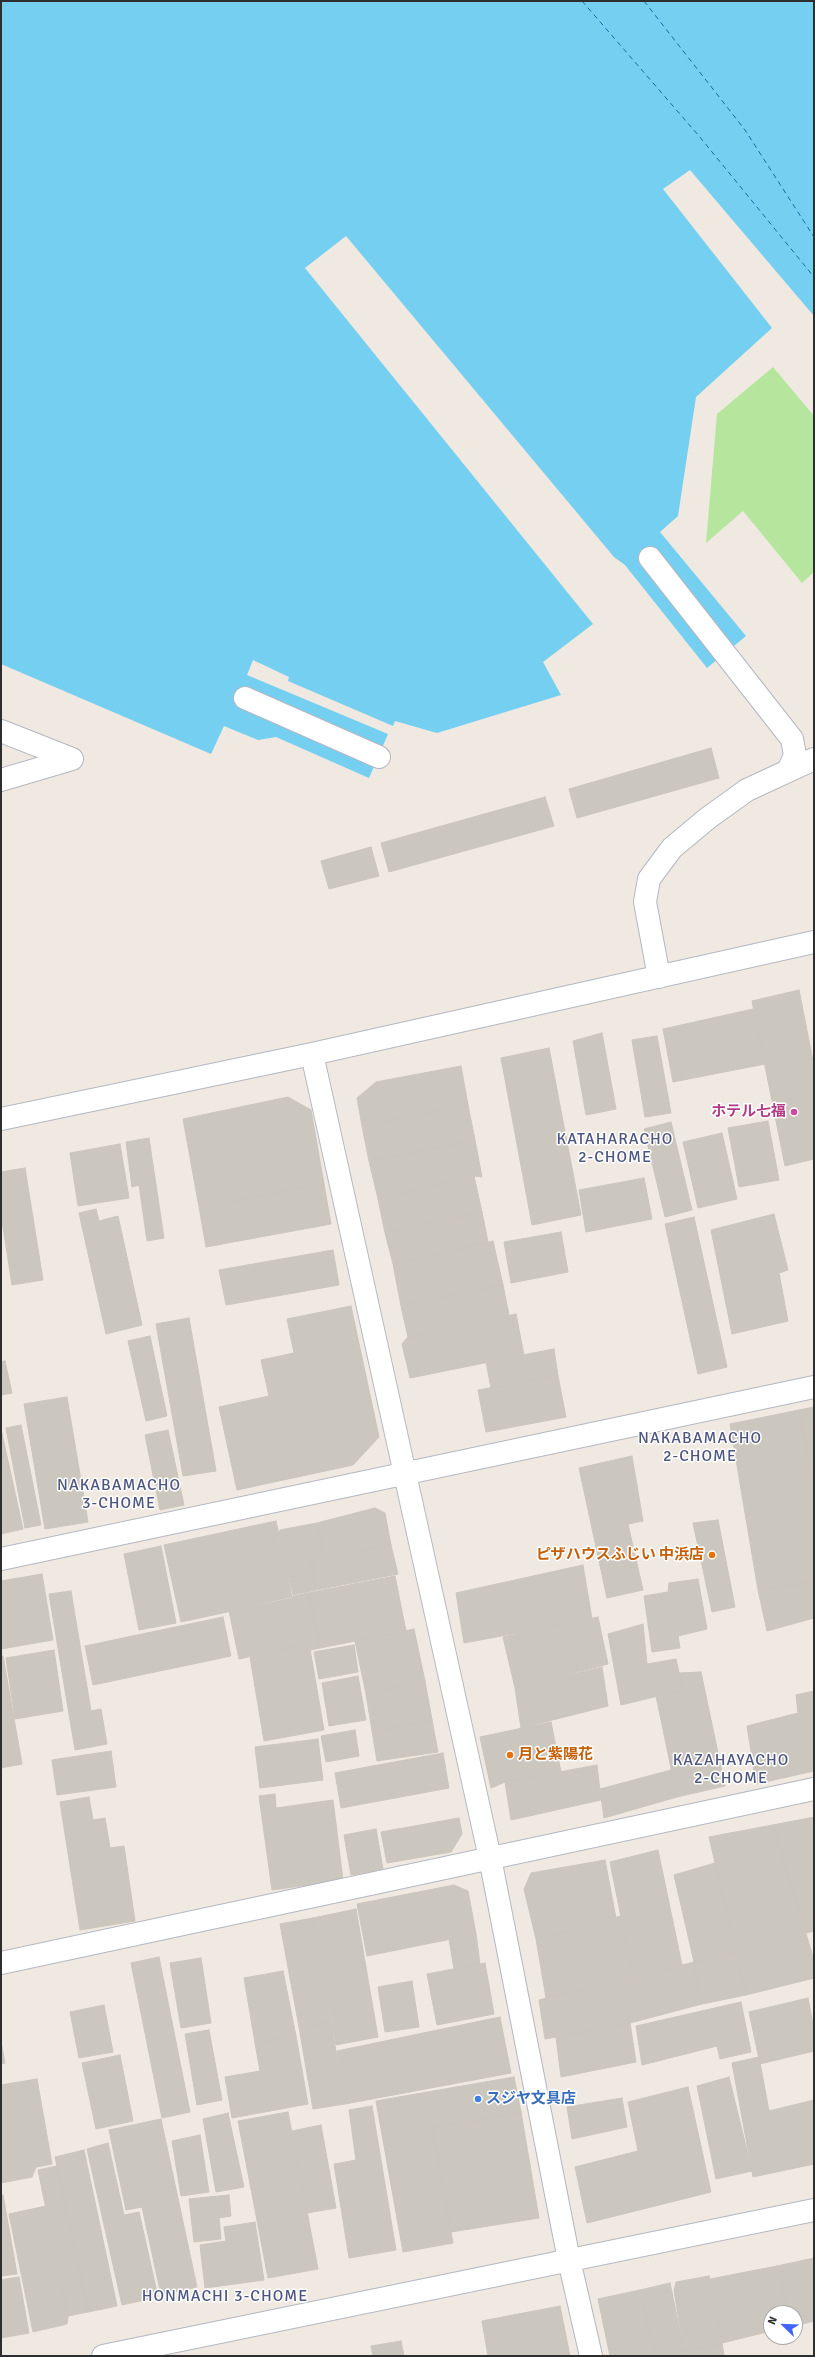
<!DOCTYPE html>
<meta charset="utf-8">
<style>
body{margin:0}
#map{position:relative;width:815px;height:2357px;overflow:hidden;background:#efe9e1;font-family:Signika,sans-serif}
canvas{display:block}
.frame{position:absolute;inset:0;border:2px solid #2e2e2e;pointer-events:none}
.north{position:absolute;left:763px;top:2305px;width:40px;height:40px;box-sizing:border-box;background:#fff;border:1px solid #ababab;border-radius:50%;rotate:293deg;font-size:11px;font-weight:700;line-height:16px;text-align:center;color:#2e2e2e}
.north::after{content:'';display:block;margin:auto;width:14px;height:18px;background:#4264fb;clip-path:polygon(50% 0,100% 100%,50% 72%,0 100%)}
</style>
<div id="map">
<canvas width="815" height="2357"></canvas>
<div class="frame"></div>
<div class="north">N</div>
</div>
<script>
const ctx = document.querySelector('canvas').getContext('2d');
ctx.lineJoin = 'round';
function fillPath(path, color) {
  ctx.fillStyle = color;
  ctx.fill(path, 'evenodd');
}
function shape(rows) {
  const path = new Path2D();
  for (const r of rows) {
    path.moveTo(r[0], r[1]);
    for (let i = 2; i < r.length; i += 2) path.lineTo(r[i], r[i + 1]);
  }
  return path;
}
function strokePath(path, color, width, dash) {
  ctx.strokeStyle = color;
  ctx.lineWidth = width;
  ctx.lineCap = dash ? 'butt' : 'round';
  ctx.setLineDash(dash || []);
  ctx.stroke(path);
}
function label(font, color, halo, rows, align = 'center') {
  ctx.font = font + ' Signika,"Noto Sans JP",sans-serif';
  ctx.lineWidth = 3;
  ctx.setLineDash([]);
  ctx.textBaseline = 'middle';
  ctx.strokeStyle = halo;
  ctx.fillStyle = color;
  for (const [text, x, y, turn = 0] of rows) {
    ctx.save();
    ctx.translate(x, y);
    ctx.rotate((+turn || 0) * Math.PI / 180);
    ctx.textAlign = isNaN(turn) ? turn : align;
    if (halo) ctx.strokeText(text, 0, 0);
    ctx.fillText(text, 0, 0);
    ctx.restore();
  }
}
fillPath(shape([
 [773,367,814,416,814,572,802,583,743,511,706,543,717,414]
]), '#b6e59e');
fillPath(shape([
 [1,1,814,1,814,316,690,170,663,189,772,328,696,397,678,516,660,532,746,636,707,668,625,565,614,557,346,236,305,268,593,624,543,662,561,695,437,733,395,721,393,726,288,681,289,677,253,660,247,675,388,734,369,778,276,737,258,740,224,726,211,754,1,664]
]), '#75cff0');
strokePath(shape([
 [582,1,699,136,814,277],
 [644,1,745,130,814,237]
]), '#0d6fa3', 1, [5, 4]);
const building = shape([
 [711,748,719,778,577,818,569,789,711,748],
 [545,797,554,826,389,872,381,843,545,797],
 [371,847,379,876,329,889,321,861,371,847],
 [799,990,814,1066,814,1159,785,1166,752,1001,799,990],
 [753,1009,765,1064,673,1082,663,1029,753,1009],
 [602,1033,616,1109,586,1115,573,1041,602,1033],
 [657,1036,671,1113,645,1117,632,1040,657,1036],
 [549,1048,581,1215,532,1225,501,1058,549,1048],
 [461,1066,468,1105,362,1126,357,1098,376,1082,461,1066],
 [288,1097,311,1110,324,1184,199,1207,183,1119,288,1097],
 [468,1105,475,1140,369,1161,362,1126,468,1105],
 [768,1121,779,1180,739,1187,728,1128,768,1121],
 [671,1122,692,1210,665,1217,644,1129,671,1122],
 [722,1133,737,1199,698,1208,683,1142,722,1133],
 [149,1138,164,1238,147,1241,139,1185,132,1187,126,1142,149,1138],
 [475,1140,482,1177,474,1176,378,1199,369,1161,475,1140],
 [120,1144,129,1198,78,1206,70,1153,120,1144],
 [25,1168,43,1280,12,1285,1,1214,1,1172,25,1168],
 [474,1176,482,1212,385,1233,378,1199,474,1176],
 [644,1178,652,1219,586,1232,579,1190,644,1178],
 [324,1184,331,1224,206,1247,199,1207,324,1184],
 [96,1209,99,1221,118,1216,142,1325,106,1334,79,1213,96,1209],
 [482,1212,488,1242,393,1264,385,1233,482,1212],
 [774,1214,788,1270,779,1273,788,1321,732,1334,711,1230,774,1214],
 [694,1217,727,1367,698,1374,665,1224,694,1217],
 [561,1232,568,1272,511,1283,504,1242,561,1232],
 [493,1241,503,1285,401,1306,393,1264,493,1241],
 [333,1250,339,1285,226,1305,219,1270,333,1250],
 [503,1285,509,1315,408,1337,401,1306,503,1285],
 [351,1306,379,1437,353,1465,237,1490,219,1407,269,1396,261,1360,294,1353,287,1319,351,1306],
 [516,1314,524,1355,410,1378,402,1344,408,1337,516,1314],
 [189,1318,216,1471,183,1476,156,1324,189,1318],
 [150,1336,167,1416,146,1421,128,1341,150,1336],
 [554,1349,558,1376,491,1388,486,1362,554,1349],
 [5,1361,12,1393,1,1395,1,1362,5,1361],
 [558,1376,566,1417,486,1432,478,1390,558,1376],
 [67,1397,88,1522,45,1529,24,1404,67,1397],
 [814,1407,814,1492,799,1410,814,1407],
 [799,1410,814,1492,814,1582,758,1590,730,1424,799,1410],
 [21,1425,41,1525,25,1528,6,1428,21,1425],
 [1,1429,23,1529,1,1534,1,1429],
 [168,1430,184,1505,160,1510,145,1435,168,1430],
 [632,1456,643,1521,628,1524,643,1590,607,1598,579,1468,632,1456],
 [375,1508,385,1513,391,1545,324,1558,317,1523,375,1508],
 [718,1520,735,1607,712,1612,693,1523,718,1520],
 [276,1521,292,1598,181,1622,164,1545,276,1521],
 [317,1523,324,1558,311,1561,316,1590,293,1595,278,1535,280,1530,317,1523],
 [391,1545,398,1574,316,1590,311,1561,391,1545],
 [161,1546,176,1623,139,1630,124,1554,161,1546],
 [583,1565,592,1619,464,1643,456,1593,583,1565],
 [42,1574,53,1640,1,1649,1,1581,42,1574],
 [395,1576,406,1631,320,1648,308,1593,395,1576],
 [698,1579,707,1629,678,1636,680,1648,652,1652,644,1596,668,1592,669,1583,698,1579],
 [813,1582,814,1618,767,1631,758,1590,813,1582],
 [71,1591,91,1711,101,1709,107,1744,75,1750,49,1594,71,1591],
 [308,1593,320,1648,311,1650,309,1643,239,1659,229,1611,308,1593],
 [223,1617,231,1656,93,1685,85,1646,223,1617],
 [598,1617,608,1664,515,1688,503,1637,598,1617],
 [643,1624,647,1664,676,1659,683,1690,621,1705,608,1634,643,1624],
 [414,1629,425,1681,366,1694,355,1641,414,1629],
 [309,1643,324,1730,264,1741,250,1657,309,1643],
 [354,1645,358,1672,319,1679,314,1652,354,1645],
 [54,1650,63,1711,15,1719,6,1658,54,1650],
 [1,1656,3,1656,22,1764,1,1768,1,1656],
 [602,1667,608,1706,521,1728,515,1688,602,1667],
 [701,1672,725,1786,677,1797,656,1696,683,1690,679,1673,701,1672],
 [358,1676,366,1720,329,1726,322,1683,358,1676],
 [425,1681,432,1720,372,1731,366,1694,425,1681],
 [814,1691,814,1771,756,1784,747,1726,798,1713,796,1695,814,1691],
 [432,1720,438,1752,377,1761,372,1731,432,1720],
 [551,1722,561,1772,505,1782,491,1788,480,1737,551,1722],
 [355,1730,359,1756,326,1762,321,1736,355,1730],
 [318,1739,323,1780,260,1788,255,1747,318,1739],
 [111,1751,116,1787,57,1795,52,1760,111,1751],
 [443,1753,449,1788,341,1808,335,1773,443,1753],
 [597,1765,601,1800,511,1820,505,1782,597,1765],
 [671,1770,677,1797,604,1818,600,1789,671,1770],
 [275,1794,276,1808,333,1800,343,1880,272,1890,259,1796,275,1794],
 [89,1797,93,1820,105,1818,110,1848,124,1846,135,1921,80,1930,60,1802,89,1797],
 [814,1817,814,1931,806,1933,773,1825,814,1817],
 [459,1818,462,1834,451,1852,387,1863,381,1832,459,1818],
 [773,1825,814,1960,814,1978,746,1995,709,1837,773,1825],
 [376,1829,383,1869,351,1875,344,1835,376,1829],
 [658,1850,682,1965,633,1977,610,1862,658,1850],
 [605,1860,616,1918,536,1939,524,1889,531,1873,605,1860],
 [715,1863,736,1951,694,1962,674,1875,715,1863],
 [454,1885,468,1891,476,1934,367,1956,357,1904,454,1885],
 [356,1909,378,2037,336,2045,313,1918,356,1909],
 [621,1916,633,1977,546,1998,536,1939,621,1916],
 [313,1918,331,2022,299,2027,280,1924,313,1918],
 [476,1934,480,1964,454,1969,449,1939,476,1934],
 [736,1951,746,1995,702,2004,694,1962,736,1951],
 [159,1957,190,2112,162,2118,131,1963,159,1957],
 [201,1958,211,2023,181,2028,170,1963,201,1958],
 [694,1962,702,2004,630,2023,545,2039,539,2000,694,1962],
 [485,1963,494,2014,437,2025,427,1974,485,1963],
 [283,1971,296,2036,255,2043,244,1978,283,1971],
 [412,1981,419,2027,385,2032,378,1987,412,1981],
 [808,1998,814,2029,814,2051,760,2064,749,2012,808,1998],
 [741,2002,751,2052,720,2059,717,2046,642,2065,636,2026,741,2002],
 [104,2005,113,2052,79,2058,70,2012,104,2005],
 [500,2017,511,2073,345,2104,337,2051,500,2017],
 [331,2022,345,2104,313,2109,299,2027,331,2022],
 [630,2023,636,2062,561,2077,556,2037,630,2023],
 [209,2030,222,2100,197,2105,185,2034,209,2030],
 [296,2036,308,2104,232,2118,225,2077,260,2071,255,2043,296,2036],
 [1,2042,5,2063,1,2064,1,2042],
 [120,2055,133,2121,96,2129,82,2063,120,2055],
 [759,2057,769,2111,814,2100,814,2164,753,2177,732,2063,759,2057],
 [514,2077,521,2112,432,2128,453,2243,403,2252,376,2101,514,2077],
 [729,2077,752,2171,716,2179,697,2086,729,2077],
 [37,2079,52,2164,36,2167,32,2177,1,2183,1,2085,37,2079],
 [688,2087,711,2192,587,2223,575,2167,638,2151,628,2102,688,2087],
 [622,2098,627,2127,572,2139,567,2107,622,2098],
 [372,2106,396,2250,349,2258,334,2164,356,2160,349,2110,372,2106],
 [288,2112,318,2269,268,2278,238,2121,288,2112],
 [521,2112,539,2218,451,2232,432,2128,521,2112],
 [228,2113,244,2187,216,2192,203,2119,228,2113],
 [161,2119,197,2287,161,2295,142,2207,126,2210,109,2130,161,2119],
 [321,2125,336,2208,307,2213,292,2131,321,2125],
 [200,2135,209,2192,181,2196,172,2141,200,2135],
 [108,2143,124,2215,139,2212,158,2297,122,2305,87,2149,108,2143],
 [84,2150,117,2306,88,2312,55,2157,84,2150],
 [57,2166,88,2312,68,2316,38,2170,57,2166],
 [1,2195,3,2195,17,2274,1,2276,1,2195],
 [229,2195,231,2216,219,2218,221,2239,194,2242,189,2199,229,2195],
 [46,2206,68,2316,67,2324,33,2332,9,2214,46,2206],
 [255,2222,264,2280,205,2288,200,2245,226,2241,224,2227,255,2222],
 [814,2258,814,2321,795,2326,795,2313,788,2313,777,2266,814,2258],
 [777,2266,788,2313,771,2313,771,2331,722,2343,710,2279,777,2266],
 [709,2276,722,2343,684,2351,674,2291,676,2282,709,2276],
 [19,2277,29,2333,1,2338,1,2280,19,2277],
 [670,2283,684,2351,685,2356,655,2356,640,2290,670,2283],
 [640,2290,655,2356,610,2356,598,2299,640,2290],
 [560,2306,570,2356,488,2356,482,2321,560,2306],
 [401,2341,404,2356,373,2356,371,2346,401,2341],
 [722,2343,724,2356,685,2356,684,2351,722,2343]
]);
fillPath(building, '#cbc7bf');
strokePath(building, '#cbc5ba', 1);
const minor = shape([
 [650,558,792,739,795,755,788,771],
 [245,698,379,757],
 [1,731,72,759,1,780],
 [659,977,645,902,649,879,672,848,708,818,747,790,814,759],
 [312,1054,490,1858,569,2260,591,2356],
 [1,1119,312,1054,814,942],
 [1,1559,814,1387],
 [1,1963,814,1789],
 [103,2356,814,2210]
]);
strokePath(minor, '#b4b7c1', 24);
strokePath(minor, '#fff', 22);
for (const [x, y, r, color] of [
 [794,1112,4,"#d1479c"],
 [712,1555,4,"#e8710a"],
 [510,1755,4,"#e8710a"],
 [478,2099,4,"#3f7fe0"]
]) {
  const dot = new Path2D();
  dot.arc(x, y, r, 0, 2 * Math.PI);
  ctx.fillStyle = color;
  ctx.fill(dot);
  strokePath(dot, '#fff', 1.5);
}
label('bold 15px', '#b23c85', '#fff', [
 ["ホテル七福",786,1112]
], 'right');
label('bold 15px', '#c56008', '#fff', [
 ["ピザハウスふじい 中浜店",704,1555],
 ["月と紫陽花",518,1755,"left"]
], 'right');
label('bold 15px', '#366cbe', '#fff', [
 ["スジヤ文具店",486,2099]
], 'left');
ctx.letterSpacing = '1px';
label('16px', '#4d5680', '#fff', [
 ["KATAHARACHO",615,1140],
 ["2-CHOME",615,1158],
 ["NAKABAMACHO",700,1439],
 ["2-CHOME",700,1457],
 ["NAKABAMACHO",119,1486],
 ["3-CHOME",119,1504],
 ["KAZAHAYACHO",731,1761],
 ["2-CHOME",731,1779],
 ["HONMACHI 3-CHOME",225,2297]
]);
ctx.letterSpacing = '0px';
</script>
